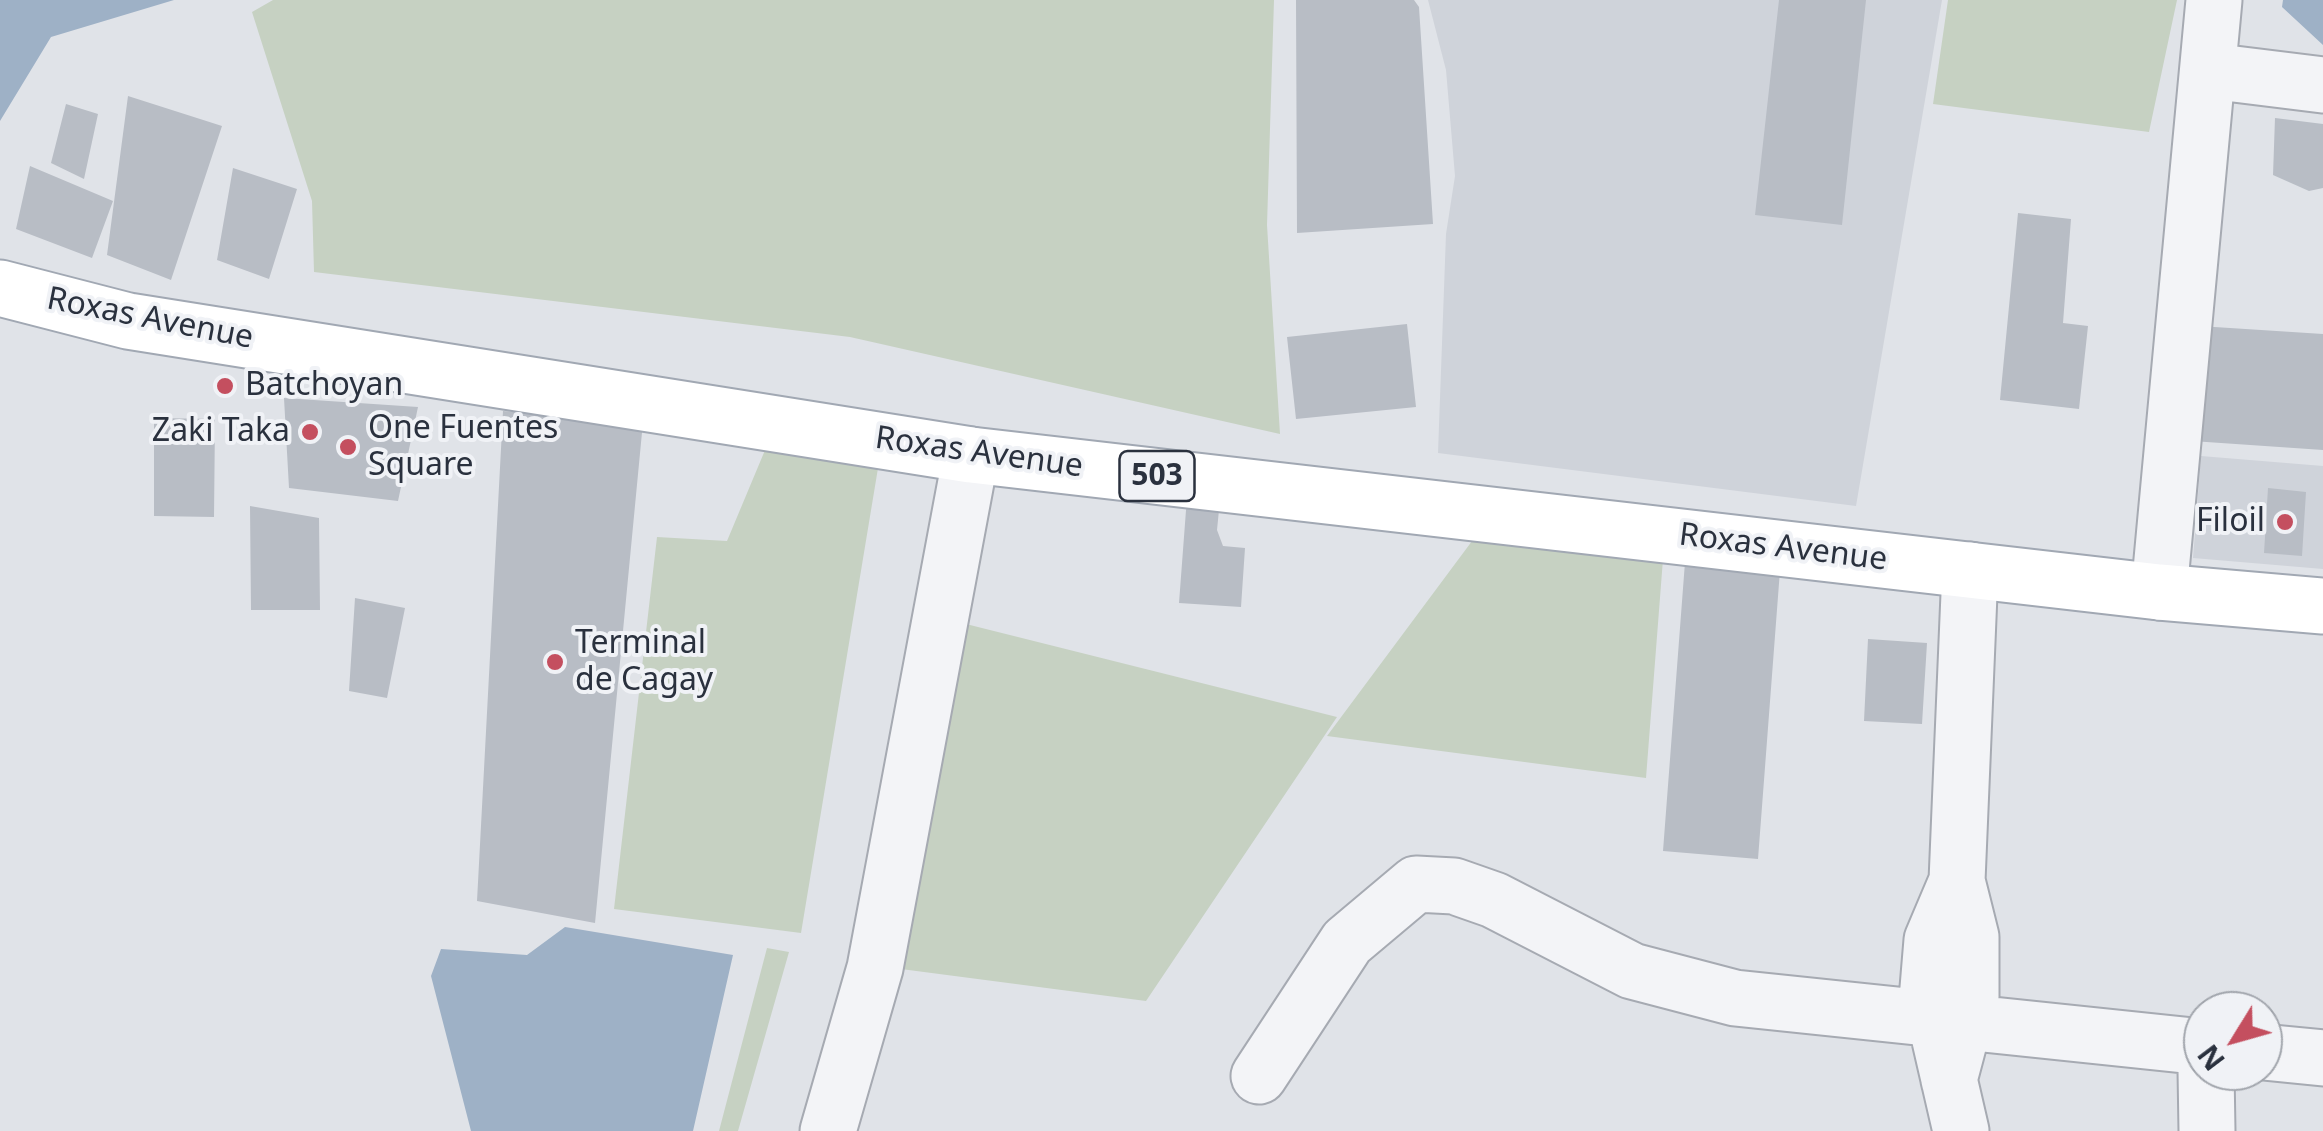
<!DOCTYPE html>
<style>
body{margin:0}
#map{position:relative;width:2323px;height:1131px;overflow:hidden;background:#e0e3e8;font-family:"Noto Sans",sans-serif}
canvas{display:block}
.north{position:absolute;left:2183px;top:991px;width:100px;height:100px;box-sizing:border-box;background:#f0f2f6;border:2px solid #a1a5ac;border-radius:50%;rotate:233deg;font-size:28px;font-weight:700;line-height:40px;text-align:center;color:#2a313e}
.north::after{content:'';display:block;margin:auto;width:35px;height:45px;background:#c44f5f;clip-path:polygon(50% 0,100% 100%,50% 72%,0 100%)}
</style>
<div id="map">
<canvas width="2323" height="1131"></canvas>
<div class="north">N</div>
</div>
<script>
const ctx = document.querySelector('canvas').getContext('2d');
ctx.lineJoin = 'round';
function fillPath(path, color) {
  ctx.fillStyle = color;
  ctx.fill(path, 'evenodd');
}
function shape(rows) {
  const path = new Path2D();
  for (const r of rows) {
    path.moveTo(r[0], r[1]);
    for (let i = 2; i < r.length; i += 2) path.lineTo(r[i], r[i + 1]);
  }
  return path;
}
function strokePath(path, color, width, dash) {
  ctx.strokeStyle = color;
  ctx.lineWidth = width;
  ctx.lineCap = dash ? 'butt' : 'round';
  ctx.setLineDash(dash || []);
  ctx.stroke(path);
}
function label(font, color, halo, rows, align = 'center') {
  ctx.font = font + ' "Noto Sans",sans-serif';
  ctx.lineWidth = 8;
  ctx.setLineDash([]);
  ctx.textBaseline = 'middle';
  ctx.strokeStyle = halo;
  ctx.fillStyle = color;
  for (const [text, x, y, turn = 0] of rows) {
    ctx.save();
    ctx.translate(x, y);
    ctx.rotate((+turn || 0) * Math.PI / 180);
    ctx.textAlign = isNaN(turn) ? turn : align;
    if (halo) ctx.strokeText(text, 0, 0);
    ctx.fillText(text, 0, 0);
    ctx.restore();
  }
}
fillPath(shape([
 [1428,0,1942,0,1856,506,1438,453,1446,234,1455,176,1446,70],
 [2201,456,2323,466,2323,569,2193,558]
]), '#cfd3da');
fillPath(shape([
 [273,0,1274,0,1267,225,1280,434,850,337,314,272,312,201,252,12],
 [1948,0,2177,0,2149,132,1933,104],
 [768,443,880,456,801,933,614,909,657,537,727,541],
 [1478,533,1663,559,1646,778,1327,736],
 [954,621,1337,717,1146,1001,878,966],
 [767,948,789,952,738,1131,719,1131]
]), '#c6d1c2');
fillPath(shape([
 [0,0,174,0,51,37,0,121],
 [2283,0,2323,0,2323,45,2282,7],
 [565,927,733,955,693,1131,471,1131,431,976,441,949,527,955]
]), '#9eb1c6');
fillPath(shape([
 [1296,0,1414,0,1419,7,1433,224,1297,233],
 [1779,0,1866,0,1842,225,1755,215],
 [128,96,222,126,171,280,107,255],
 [66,104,98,114,84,179,51,163],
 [2275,118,2323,124,2323,188,2309,191,2273,175],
 [30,166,113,201,92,258,16,229],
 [233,168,297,189,269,279,217,260],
 [2018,213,2071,219,2063,323,2088,326,2079,409,2000,400],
 [1407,324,1416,407,1296,419,1287,337],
 [2199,326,2323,334,2323,450,2192,441],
 [284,398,418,407,398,501,289,488],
 [503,411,643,422,595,923,477,901],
 [154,418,215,419,214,517,154,516],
 [2268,488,2306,492,2302,556,2264,553],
 [1187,497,1220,500,1217,530,1223,546,1245,548,1241,607,1179,603],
 [250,506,319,518,320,610,251,610],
 [1686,549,1781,557,1758,859,1663,851],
 [355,598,405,608,387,698,349,691],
 [1868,639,1927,643,1922,724,1864,721]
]), '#b8bdc5');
const minor = shape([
 [2210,71,2323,85],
 [2159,592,2214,0],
 [1957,881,1932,940,1928,988,1961,1131],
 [2263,1052,2323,1058],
 [2206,1071,2207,1131],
 [1259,1076,1347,942,1416,884,1454,886,1494,900,1632,971,1735,998,2203,1047],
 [1949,1080,1971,997,1971,937,1957,881,1970,570],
 [828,1131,875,968,971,455]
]);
const major = shape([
 [0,288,128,321,971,455,2159,592,2323,606]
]);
strokePath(minor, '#a6aab2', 59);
strokePath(major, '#a1a8b3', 59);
strokePath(minor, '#f3f4f7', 55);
strokePath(major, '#fff', 55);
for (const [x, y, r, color] of [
 [225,386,10,"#c44f5f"],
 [310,432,10,"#c44f5f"],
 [348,447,10,"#c44f5f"],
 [2285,522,10,"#c44f5f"],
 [555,662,10,"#c44f5f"]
]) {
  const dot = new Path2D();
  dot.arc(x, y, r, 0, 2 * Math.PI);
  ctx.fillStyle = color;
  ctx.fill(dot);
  strokePath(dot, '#f0f2f6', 4);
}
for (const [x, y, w] of [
 [1157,476,75]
]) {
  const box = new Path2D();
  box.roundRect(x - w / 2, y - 25, w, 50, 8);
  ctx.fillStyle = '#f0f2f6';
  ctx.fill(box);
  strokePath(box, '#2a313e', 2.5);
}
label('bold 30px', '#2a313e', null, [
 ["503",1157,476]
]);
label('32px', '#2a313e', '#f0f2f6', [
 ["Roxas Avenue",150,319,11],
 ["Roxas Avenue",979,453,8],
 ["Roxas Avenue",1783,548,7]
]);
label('32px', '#2a313e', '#f0f2f6', [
 ["Batchoyan",245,386],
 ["One Fuentes",368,429],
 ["Square",368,466],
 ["Zaki Taka",290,432,"right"],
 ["Filoil",2265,522,"right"],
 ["Terminal",575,644],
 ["de Cagay",575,681]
], 'left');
</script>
